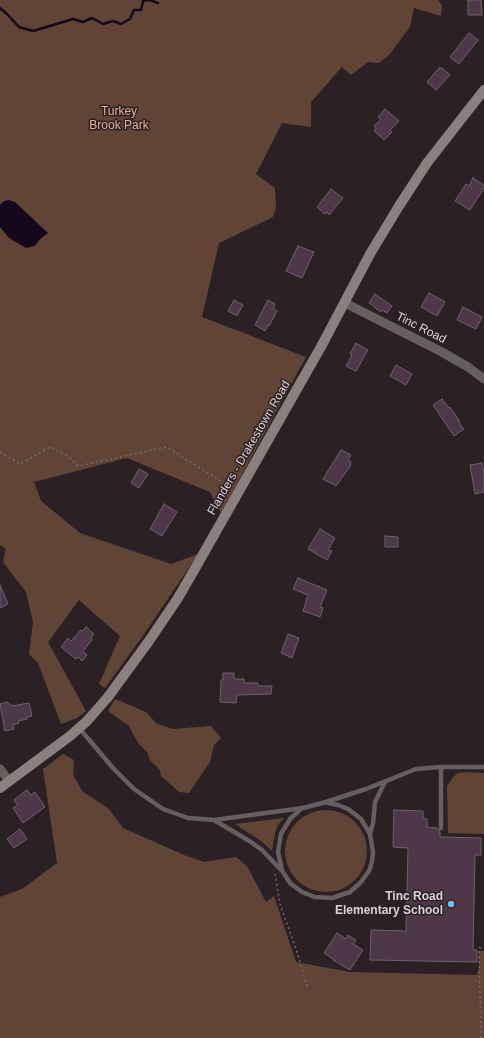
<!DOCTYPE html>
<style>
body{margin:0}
canvas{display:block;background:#2b2024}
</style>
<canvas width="484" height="1038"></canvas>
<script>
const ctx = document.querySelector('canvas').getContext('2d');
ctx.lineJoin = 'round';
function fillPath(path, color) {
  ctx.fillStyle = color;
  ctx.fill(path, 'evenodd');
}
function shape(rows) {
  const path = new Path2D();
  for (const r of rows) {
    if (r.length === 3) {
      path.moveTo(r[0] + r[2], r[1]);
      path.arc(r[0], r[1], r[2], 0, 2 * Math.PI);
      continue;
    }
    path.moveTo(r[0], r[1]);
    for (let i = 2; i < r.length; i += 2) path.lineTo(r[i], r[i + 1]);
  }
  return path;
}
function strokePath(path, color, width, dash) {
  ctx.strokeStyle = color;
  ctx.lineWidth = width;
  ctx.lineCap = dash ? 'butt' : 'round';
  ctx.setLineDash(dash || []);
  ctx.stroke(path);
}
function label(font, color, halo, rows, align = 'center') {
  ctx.font = font + ' Arial,sans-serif';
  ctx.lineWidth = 3;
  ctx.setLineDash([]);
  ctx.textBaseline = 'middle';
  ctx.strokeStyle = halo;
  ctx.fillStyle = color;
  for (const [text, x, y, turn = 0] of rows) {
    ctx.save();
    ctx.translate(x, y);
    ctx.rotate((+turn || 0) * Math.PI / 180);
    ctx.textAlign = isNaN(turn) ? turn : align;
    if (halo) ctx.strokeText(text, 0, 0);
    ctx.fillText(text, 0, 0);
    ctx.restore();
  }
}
fillPath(shape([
 [0,0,438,0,442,5,441,16,414,8,410,27,389,55,379,63,368,62,351,75,342,67,311,102,311,127,282,123,256,174,275,188,276,207,273,217,219,243,202,317,306,357,221,513,210,492,127,458,34,482,41,501,80,533,171,564,198,554,142,637,105,688,99,684,120,636,79,600,48,642,86,711,77,718,61,724,38,663,29,654,33,623,26,592,3,562,6,549,0,545],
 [115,699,146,712,157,724,173,729,211,726,221,738,214,745,210,762,189,793,179,792,161,776,160,770,150,760,147,752,138,743,129,726,108,711],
 [63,754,74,760,73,775,83,792,108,808,123,828,184,855,204,862,236,857,247,866,266,902,274,896,296,962,350,972,477,975,479,966,479,951,484,951,484,1038,0,1038,0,897,22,889,57,863,43,769],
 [465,772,484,773,484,834,448,833,447,786,454,776,458,773],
 [326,851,41],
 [284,818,278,825,275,833,272,851,261,841,235,824]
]), '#604537');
fillPath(shape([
 [9,200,15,202,48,233,39,240,35,246,26,248,9,238,0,227,0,205,4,201]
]), '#14081d');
strokePath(shape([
 [150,0,158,3],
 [0,8,7,14,19,27,33,31,73,19,83,22,92,18,103,24,113,21,121,24,130,19,134,10,141,10,143,1,148,0]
]), '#14081d', 2.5);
const building = shape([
 [468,0,481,0,482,15,468,15,468,0],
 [469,33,478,40,459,64,450,57,469,33],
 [439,68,442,68,450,75,436,90,427,82,439,68],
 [385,109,399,121,390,130,392,132,384,140,374,131,376,128,374,126,381,119,378,117,385,109],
 [473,178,484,185,484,188,470,210,455,201,466,184,469,186,473,178],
 [331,189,343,198,329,215,327,212,325,214,317,207,331,189],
 [298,246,314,252,302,278,286,271,298,246],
 [429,293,445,302,437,316,421,307,429,293],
 [375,294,392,306,387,313,382,310,381,312,369,303,375,294],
 [234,300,243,305,237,316,228,311,234,300],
 [268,300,275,304,273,309,277,311,269,326,268,325,265,331,255,325,268,300],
 [463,307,482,317,476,329,457,320,463,307],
 [356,343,368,350,356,371,346,366,352,355,350,354,356,343],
 [396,365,412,374,406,385,390,376,396,365],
 [442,399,449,408,450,407,460,422,459,423,464,429,454,436,433,405,442,399],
 [341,450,351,455,348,460,351,462,350,464,351,465,336,486,323,479,341,450],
 [482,463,484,473,484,492,475,494,470,465,482,463],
 [139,469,148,474,139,488,131,483,139,469],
 [164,504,177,512,162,536,150,529,164,504],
 [320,529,335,538,328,550,332,551,327,560,308,549,320,529],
 [385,536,398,537,398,547,385,547,385,536],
 [298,578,327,590,320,607,323,608,320,617,303,611,308,595,293,589,298,578],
 [0,585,8,604,0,608,0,585],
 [86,627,94,634,91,638,92,640,83,651,87,655,82,661,78,657,76,659,61,647,68,638,71,641,81,630,82,631,86,627],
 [288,634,299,638,292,658,281,653,288,634],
 [223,673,234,673,234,679,244,679,244,683,258,683,258,686,272,686,271,694,237,695,236,703,220,702,221,680,223,680,223,673],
 [7,702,12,706,29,703,32,716,27,717,27,719,18,721,19,723,13,725,14,729,5,731,0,704,7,702],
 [27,790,31,795,35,792,45,807,23,823,13,808,18,805,14,800,27,790],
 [394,810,423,811,423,819,427,819,427,827,437,828,440,831,440,837,481,838,481,855,475,855,473,950,477,950,477,962,370,960,371,930,406,931,408,848,393,847,394,810],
 [20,829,27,839,14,848,7,839,20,829],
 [337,933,346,939,348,935,356,940,353,944,363,950,350,970,333,960,333,959,324,953,337,933]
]);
fillPath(building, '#4f374a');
strokePath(building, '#6c626a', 1);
strokePath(shape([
 [0,452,20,464,50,447,68,456,78,466,167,447,230,487],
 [275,874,280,904,297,952,307,986],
 [481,1038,479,948,484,948]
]), '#73696c', 1.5, [2, 3]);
strokePath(shape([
 [80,729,113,768,134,789,163,809,188,818,214,820,303,808,326,802,366,789,416,769,441,767,484,767],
 [441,767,441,828],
 [214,820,251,842,262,850,283,872,290,883,302,892,315,897,332,898,350,892,361,882,369,871,372,862,373,852,370,834,361,819,348,809,338,805,328,803],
 [370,834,373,823,375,802,385,782],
 [282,870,278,852,281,834,290,819,302,808]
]), '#655f5e', 4.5);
strokePath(shape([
 [345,303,440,351,468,367,484,379],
 [0,769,9,781]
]), '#655f5e', 9);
strokePath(shape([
 [0,788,70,736,87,721,108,697,149,641,178,598,197,565,322,345,370,254,399,206,427,163,484,90]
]), '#8a8080', 10);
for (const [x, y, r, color] of [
 [451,904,4,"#6ac3f1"]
]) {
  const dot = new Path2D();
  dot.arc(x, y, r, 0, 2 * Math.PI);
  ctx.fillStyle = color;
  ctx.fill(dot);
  strokePath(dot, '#2b2024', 1.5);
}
label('12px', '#e7b093', '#2b2024', [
 ["Turkey",119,112],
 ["Brook Park",119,126]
]);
label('12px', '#dbd3d5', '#2b2024', [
 ["Tinc Road",421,328,27],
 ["Flanders - Drakestown Road",249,448,-60]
]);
label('bold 12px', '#dbd3d5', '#2b2024', [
 ["Tinc Road",443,897],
 ["Elementary School",443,911]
], 'right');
</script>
